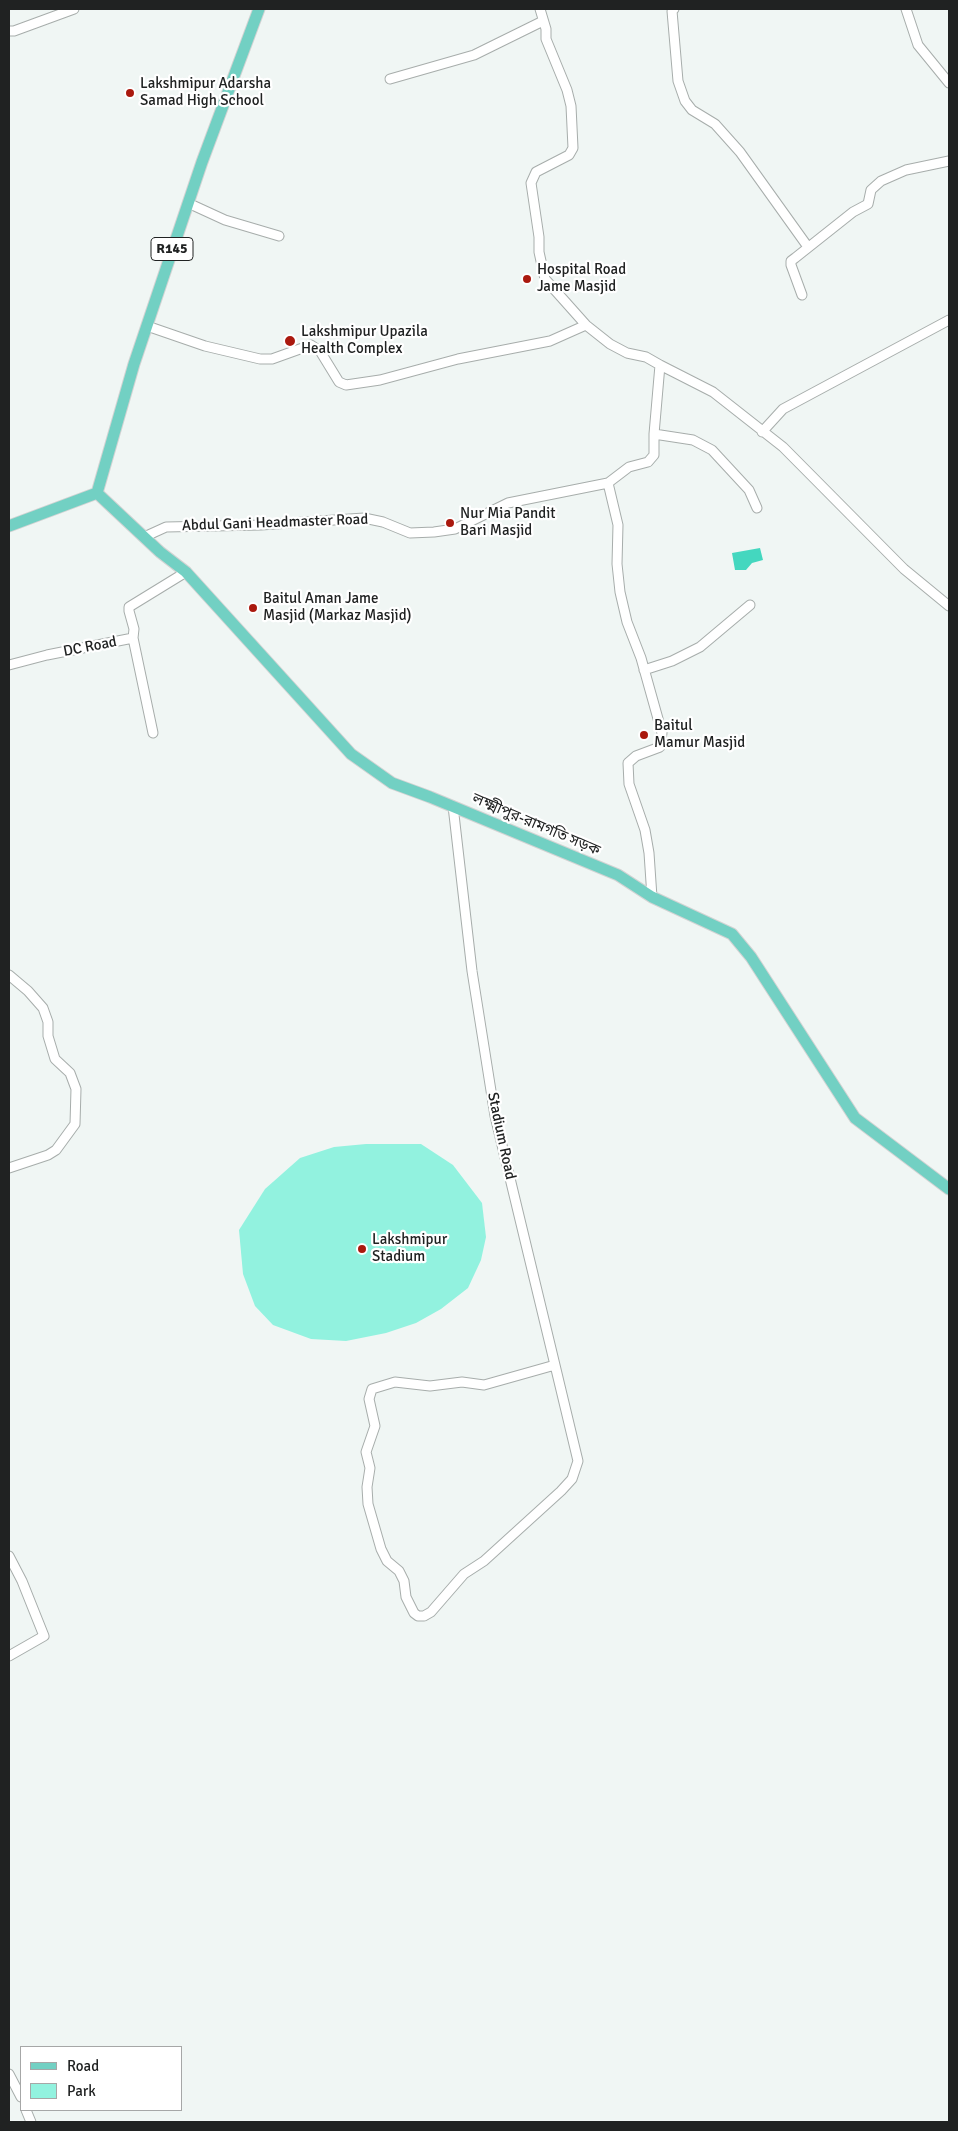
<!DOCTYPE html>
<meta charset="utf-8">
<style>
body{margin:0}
#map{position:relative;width:958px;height:2131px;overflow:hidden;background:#f0f6f4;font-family:Signika,sans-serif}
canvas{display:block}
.frame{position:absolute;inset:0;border:10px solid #202222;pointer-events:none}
.legend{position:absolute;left:20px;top:2046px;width:162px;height:65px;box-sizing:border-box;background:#fff;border:1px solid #a6a7a7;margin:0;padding:6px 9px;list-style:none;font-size:15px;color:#202222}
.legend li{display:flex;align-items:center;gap:10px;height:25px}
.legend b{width:25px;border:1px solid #a6a7a7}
</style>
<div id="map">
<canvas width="958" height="2131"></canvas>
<div class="frame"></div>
<ul class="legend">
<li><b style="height:6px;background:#72d0c3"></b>Road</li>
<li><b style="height:14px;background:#92f2df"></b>Park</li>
</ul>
</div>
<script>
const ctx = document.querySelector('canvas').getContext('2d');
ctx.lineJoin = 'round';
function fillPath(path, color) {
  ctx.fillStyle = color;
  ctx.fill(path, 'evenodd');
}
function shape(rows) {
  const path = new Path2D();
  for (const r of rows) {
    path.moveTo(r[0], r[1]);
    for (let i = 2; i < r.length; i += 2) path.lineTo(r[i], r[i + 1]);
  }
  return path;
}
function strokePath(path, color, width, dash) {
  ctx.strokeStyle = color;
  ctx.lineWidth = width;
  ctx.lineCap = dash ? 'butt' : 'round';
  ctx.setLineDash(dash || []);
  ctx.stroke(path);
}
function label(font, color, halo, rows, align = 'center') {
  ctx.font = font + ' Signika,"Noto Sans Bengali",sans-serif';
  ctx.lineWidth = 4.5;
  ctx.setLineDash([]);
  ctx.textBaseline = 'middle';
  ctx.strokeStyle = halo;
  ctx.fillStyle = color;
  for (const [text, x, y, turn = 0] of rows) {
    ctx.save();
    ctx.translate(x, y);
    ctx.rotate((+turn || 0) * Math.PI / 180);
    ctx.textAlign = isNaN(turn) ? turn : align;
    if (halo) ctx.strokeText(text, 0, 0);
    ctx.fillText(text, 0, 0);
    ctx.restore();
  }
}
fillPath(shape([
 [366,1144,421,1144,453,1165,482,1203,486,1237,481,1260,468,1288,441,1309,416,1323,386,1333,346,1341,311,1339,273,1325,255,1306,243,1274,239,1230,265,1189,300,1158,334,1147]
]), '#92f2df');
fillPath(shape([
 [760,548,763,560,752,563,746,570,735,570,732,553]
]), '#44d7bf');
const minor = shape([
 [540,9,546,29,546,39,567,90,571,106,573,148,569,155,536,172,531,183,539,237,539,252,545,279,586,325,610,344,627,353,646,357,660,365,654,434,654,455,648,462,629,467,608,483,618,525,617,564,620,592,627,622,641,658,662,733,660,747,636,756,628,763,629,784,645,830,649,853,652,897],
 [674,9,672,11,678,81,685,101,692,110,715,124,740,152,808,247],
 [906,9,918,45,949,83],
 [9,31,14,31,74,9],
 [390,79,474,55,543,21],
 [188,203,225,220,279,236],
 [802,295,791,265,791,261,795,258,853,212,868,204,871,190,881,181,906,170,949,161],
 [147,326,205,346,260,359,272,359,311,345,320,351,339,382,346,385,380,380,458,359,550,341,586,325],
 [660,365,713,392,783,447,904,569,949,606],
 [762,432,783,409,949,320],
 [654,434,693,440,712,450,749,490,757,508],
 [144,537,166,527,261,525,364,518,383,522,410,533,434,532,455,529,508,503,608,483],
 [133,638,153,733],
 [9,665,47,655,133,638,134,629,129,611,129,607,186,572],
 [644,670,672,661,700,647,750,605],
 [453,806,472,971,495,1116,555,1365,578,1461,572,1479,561,1491,484,1561,464,1574,431,1612,424,1616,418,1616,414,1613,406,1597,404,1581,399,1571,387,1561,381,1549,368,1504,367,1487,370,1468,366,1452,375,1426,369,1399,372,1389,395,1382,430,1386,462,1382,484,1385,555,1365],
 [9,975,28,991,43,1008,48,1022,48,1036,55,1059,70,1073,76,1089,75,1124,56,1150,48,1155,9,1168],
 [9,1556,22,1581,44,1636,9,1656],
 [9,2074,21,2097],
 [26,2110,31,2122]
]);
const major = shape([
 [97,493,160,552,186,572,351,754,392,783,430,797,618,875,652,897,732,934,751,957,855,1118,949,1189],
 [97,493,134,364,202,162,259,9],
 [9,526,97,493]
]);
strokePath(minor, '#a7adab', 11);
strokePath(major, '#d2d3d3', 13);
strokePath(minor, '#fff', 9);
strokePath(major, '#72d0c3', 11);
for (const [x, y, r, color] of [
 [130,93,5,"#aa190e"],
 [527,279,5,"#aa190e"],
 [290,341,6,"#aa190e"],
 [450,523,5,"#aa190e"],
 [253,608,5,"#aa190e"],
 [644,735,5,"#aa190e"],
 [362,1249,5,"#aa190e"]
]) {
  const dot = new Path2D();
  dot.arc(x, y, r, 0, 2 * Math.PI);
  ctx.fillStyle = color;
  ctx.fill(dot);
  strokePath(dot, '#fff', 2);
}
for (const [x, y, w] of [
 [172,249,42]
]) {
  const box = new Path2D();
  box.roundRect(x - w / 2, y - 11.5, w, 23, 4);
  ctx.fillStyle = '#fff';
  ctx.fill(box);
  strokePath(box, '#202222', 1);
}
label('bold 14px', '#202222', null, [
 ["R145",172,249]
]);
label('15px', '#202222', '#fff', [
 ["Lakshmipur Adarsha",140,84],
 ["Samad High School",140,101],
 ["Hospital Road",537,270],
 ["Jame Masjid",537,287],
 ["Lakshmipur Upazila",301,332],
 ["Health Complex",301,349],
 ["Nur Mia Pandit",460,514],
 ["Bari Masjid",460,531],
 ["Baitul Aman Jame",263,599],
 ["Masjid (Markaz Masjid)",263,616],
 ["Baitul",654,726],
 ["Mamur Masjid",654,743],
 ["Lakshmipur",372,1240],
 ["Stadium",372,1257]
], 'left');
label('15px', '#202222', '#fff', [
 ["Abdul Gani Headmaster Road",275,523,-2],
 ["DC Road",90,647,-11],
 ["লক্ষ্মীপুর-রামগতি সড়ক",536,825,23],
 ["Stadium Road",501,1136,78]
]);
</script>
